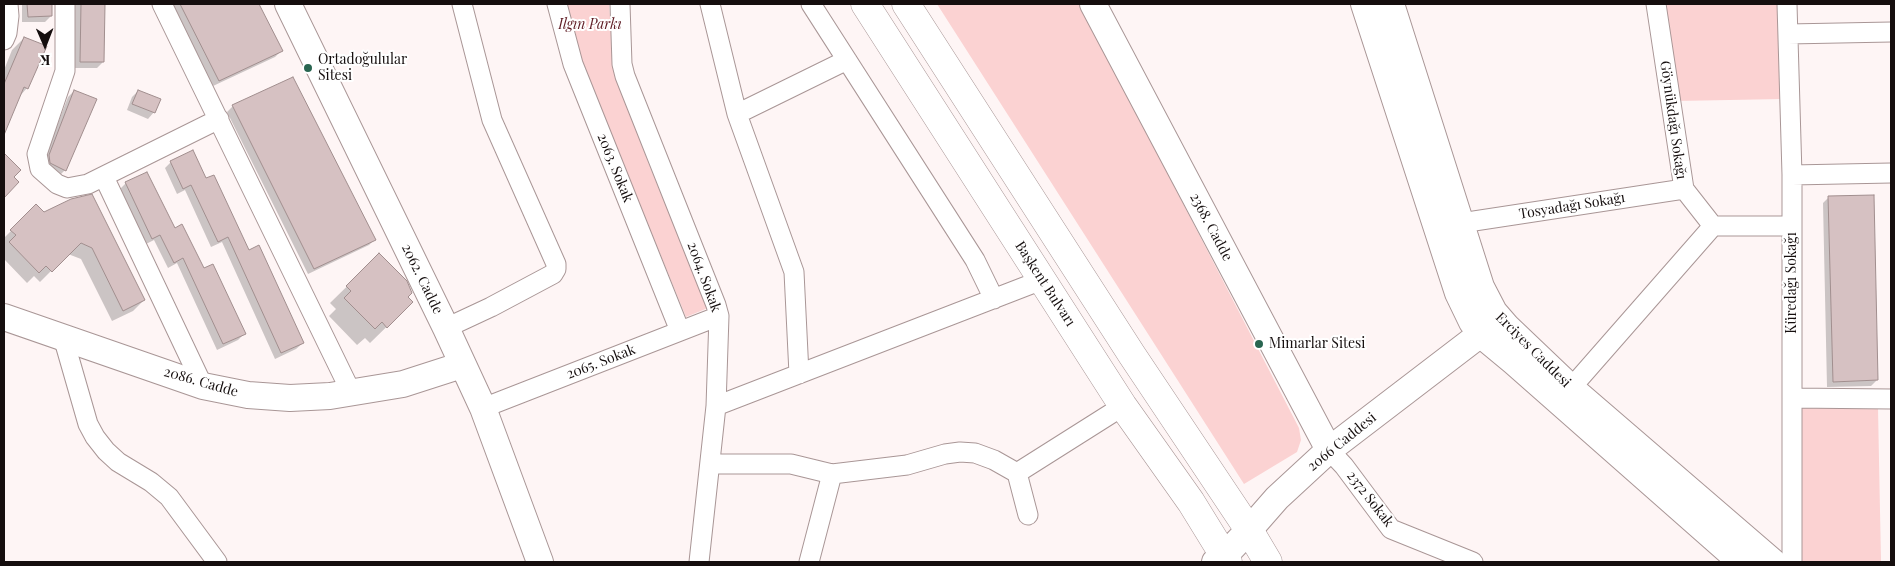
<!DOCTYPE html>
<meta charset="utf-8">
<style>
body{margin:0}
#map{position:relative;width:1895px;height:566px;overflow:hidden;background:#fef5f5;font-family:"Playfair Display",serif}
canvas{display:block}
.frame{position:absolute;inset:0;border:5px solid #150e0e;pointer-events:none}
.north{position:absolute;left:20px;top:20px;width:50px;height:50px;-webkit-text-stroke:4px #fff;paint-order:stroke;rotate:179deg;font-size:14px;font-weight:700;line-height:20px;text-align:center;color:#150e0e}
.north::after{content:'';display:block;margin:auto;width:18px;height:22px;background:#150e0e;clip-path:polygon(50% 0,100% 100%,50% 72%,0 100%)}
</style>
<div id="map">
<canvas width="1895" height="566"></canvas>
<div class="frame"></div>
<div class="north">K</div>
</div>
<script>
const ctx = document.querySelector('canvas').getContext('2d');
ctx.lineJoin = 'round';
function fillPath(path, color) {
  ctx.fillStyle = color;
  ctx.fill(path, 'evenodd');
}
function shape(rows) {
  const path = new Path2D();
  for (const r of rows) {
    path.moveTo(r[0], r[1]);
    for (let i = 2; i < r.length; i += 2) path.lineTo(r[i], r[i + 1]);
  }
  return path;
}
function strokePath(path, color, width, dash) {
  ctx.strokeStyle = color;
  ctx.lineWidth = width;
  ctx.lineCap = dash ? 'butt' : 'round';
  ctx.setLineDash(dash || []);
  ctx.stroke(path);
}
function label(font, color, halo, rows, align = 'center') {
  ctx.font = font + ' "Playfair Display",serif';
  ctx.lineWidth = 4;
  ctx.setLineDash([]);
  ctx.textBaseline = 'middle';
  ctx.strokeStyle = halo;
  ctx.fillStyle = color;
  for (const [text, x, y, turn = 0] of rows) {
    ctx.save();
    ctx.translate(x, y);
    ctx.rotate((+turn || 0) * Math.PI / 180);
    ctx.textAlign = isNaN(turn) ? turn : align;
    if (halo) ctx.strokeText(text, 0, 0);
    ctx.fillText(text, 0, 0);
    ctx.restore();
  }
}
fillPath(shape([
 [565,4,609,4,615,75,650,167,708,308,686,317,581,62],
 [937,4,1080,4,1299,428,1301,440,1297,452,1244,484],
 [1664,4,1780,4,1783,99,1676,101],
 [1800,407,1878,408,1881,562,1802,562]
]), '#fbd2d2');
fillPath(shape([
 [22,4,51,4,51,16,45,22,22,22],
 [75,4,104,4,103,62,97,68,74,68],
 [171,4,258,4,281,51,275,57,213,86],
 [24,38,27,88,19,97,4,132,4,70,12,50],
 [74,91,65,170,59,176,43,162,68,97],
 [138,91,154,112,148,119,127,110,132,97],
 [233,106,375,239,369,245,308,274,227,112],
 [171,162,205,180,303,343,296,349,275,359,222,242,211,247,185,190,177,194,165,168],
 [126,183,174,229,203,270,244,334,238,340,217,350,177,263,168,268,154,240,146,244,120,189],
 [1829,197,1877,380,1871,386,1827,387,1823,203],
 [71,200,144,300,133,311,112,321,81,259,68,254,40,282,34,276,27,283,4,259,4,249,5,247,4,245,4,238,36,206,44,214],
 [379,255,412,302,370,343,365,338,357,345,329,316,336,309,330,303]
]), '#0003');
const building = shape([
 [27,4,52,4,52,16,28,17,27,4],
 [81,4,105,4,104,62,80,62,81,4],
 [180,4,259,4,283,51,219,81,180,4],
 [24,37,47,46,28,89,24,87,4,135,4,84,24,37],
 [293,77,376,240,314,269,232,105,293,77],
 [74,90,97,99,66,171,50,163,49,155,74,90],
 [138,90,161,99,155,113,132,104,138,90],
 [193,150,206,178,214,175,249,250,259,245,304,343,281,353,228,237,218,242,191,185,183,189,170,161,193,150],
 [4,153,21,170,14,177,19,182,4,198,4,153],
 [147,172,175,228,182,224,204,268,213,264,246,334,223,344,183,258,174,263,160,235,152,239,125,182,147,172],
 [92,194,145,300,123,311,92,248,81,243,52,272,46,266,39,273,9,242,16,235,10,230,36,204,44,212,71,199,92,194],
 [1874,195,1878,380,1833,382,1828,196,1874,195],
 [379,253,407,281,412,293,408,297,413,302,387,328,382,322,375,329,344,298,351,291,346,286,379,253]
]);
fillPath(building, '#d6c1c2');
strokePath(building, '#a18e8e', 1);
const street = shape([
 [65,4,65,71,37,154,40,169,57,184,67,188,88,184,219,119],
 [162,4,351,392],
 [557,4,573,64,680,331],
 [620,4,622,64,625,76,716,305,719,316,716,406,699,562],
 [710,4,737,114,794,272,799,374],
 [811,4,975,260,994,299],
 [1656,4,1684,189,1713,226,1792,226],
 [1787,4,1792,175,1792,562],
 [1788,34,1891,32],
 [4,40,7,33,9,16,8,4],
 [737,114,847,60],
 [1792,175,1891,173],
 [104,177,203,386],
 [1461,223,1684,189],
 [446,328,491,307,553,274,556,269,556,264,492,120,462,4],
 [63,337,88,424,95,437,106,451,118,462,151,482,169,497,217,562],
 [1571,388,1713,226],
 [1792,398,1891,399],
 [716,406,1042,280],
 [483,408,719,316],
 [1329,450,1344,466,1391,529,1473,562],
 [710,464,791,464,832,474,907,465,945,454,960,452,975,453,994,460,1017,473,1123,406],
 [1017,473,1028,515],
 [809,562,832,474]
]);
const secondary = shape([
 [288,4,446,328,483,408,540,562],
 [1093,4,1329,450],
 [1364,4,1458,293,1472,322,1485,338,1514,362,1741,562],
 [1391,4,1481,287,1494,312,1507,327,1571,388,1773,562],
 [4,317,203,386,248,395,290,398,330,396,403,384,462,365],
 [1215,562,1224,556,1249,530,1277,498,1329,450,1495,323]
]);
const primary = shape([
 [865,4,1123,406,1191,502,1228,562],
 [906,4,1132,355,1249,530,1268,562]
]);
strokePath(street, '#a99696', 21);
strokePath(secondary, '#a99696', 28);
strokePath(primary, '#a99696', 29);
strokePath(street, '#fff', 19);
strokePath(secondary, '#fff', 26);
strokePath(primary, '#fff', 28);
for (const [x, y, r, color] of [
 [308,68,5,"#296550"],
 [1259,344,5,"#296550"]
]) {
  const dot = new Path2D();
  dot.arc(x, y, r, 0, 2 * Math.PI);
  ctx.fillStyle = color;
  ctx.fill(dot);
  strokePath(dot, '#fff', 2);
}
label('italic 14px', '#5f1c24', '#fff', [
 ["Ilgın Parkı",590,25]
]);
label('14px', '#150e0e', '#fff', [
 ["Ortadoğulular",318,60],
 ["Sitesi",318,76],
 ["Mimarlar Sitesi",1269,344]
], 'left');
label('14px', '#150e0e', '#fff', [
 ["Göynükdağı Sokağı",1673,120,82],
 ["2063. Sokak",615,168,68],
 ["Tosyadağı Sokağı",1572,206,-9],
 ["2368. Cadde",1211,227,62],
 ["2064. Sokak",704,277,70],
 ["2062. Cadde",422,279,64],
 ["Küredağı Sokağı",1792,283,-90],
 ["Başkent Bulvarı",1045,284,57],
 ["Erciyes Caddesi",1533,350,45],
 ["2065. Sokak",601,362,-21],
 ["2086. Cadde",201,382,16],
 ["2066 Caddesi",1342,442,-39],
 ["2372 Sokak",1370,499,52]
]);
</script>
